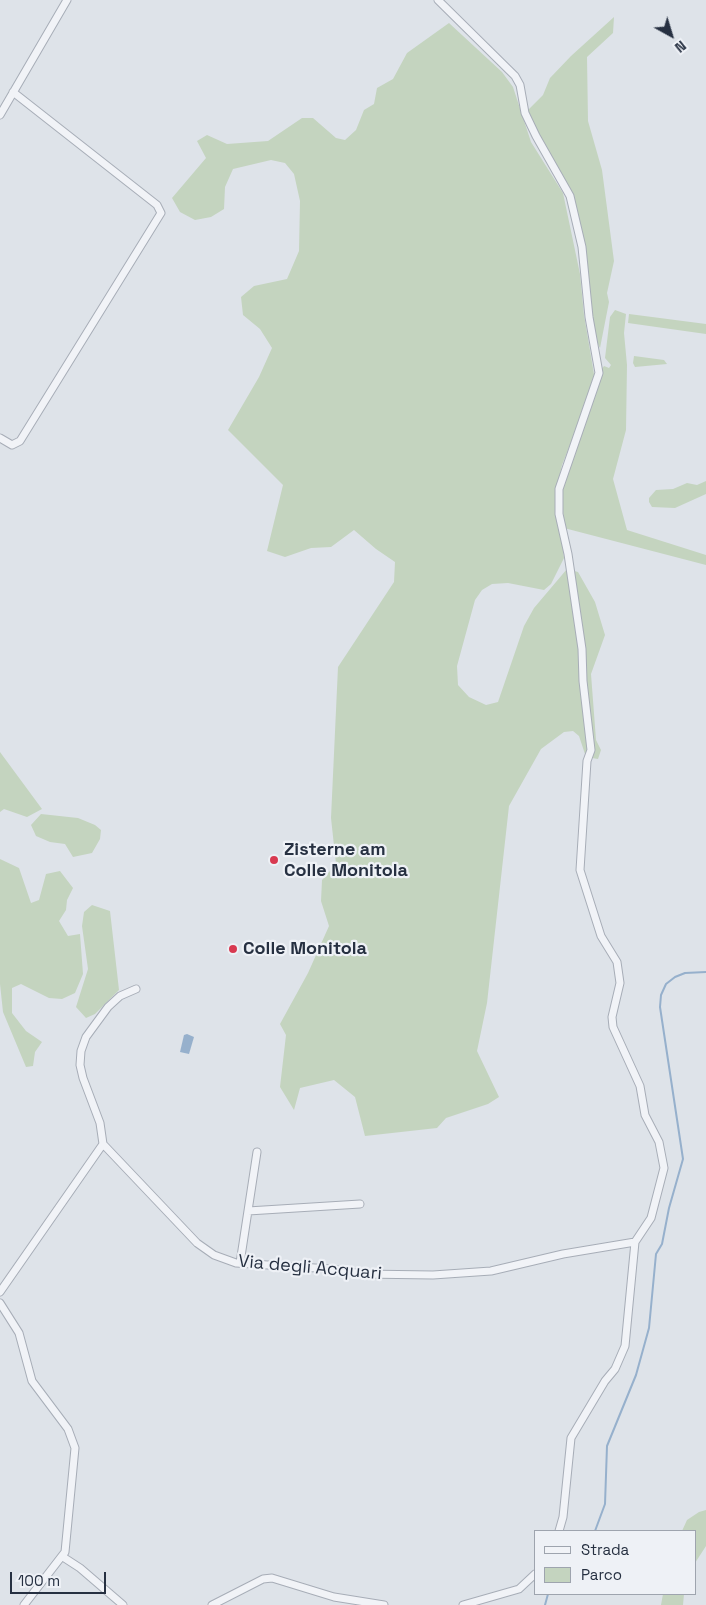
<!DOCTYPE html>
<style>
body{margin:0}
#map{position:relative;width:706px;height:1605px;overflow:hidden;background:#dee3e9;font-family:"Space Grotesk",sans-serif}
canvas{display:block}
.legend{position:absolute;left:534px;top:1530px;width:162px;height:65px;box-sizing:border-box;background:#eef1f6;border:1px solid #9ea4ae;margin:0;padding:6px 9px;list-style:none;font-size:15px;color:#263041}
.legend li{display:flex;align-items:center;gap:10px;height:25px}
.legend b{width:25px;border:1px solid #9ea4ae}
.north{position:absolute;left:646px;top:10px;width:50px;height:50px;-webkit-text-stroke:4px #eef1f6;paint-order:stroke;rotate:141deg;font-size:14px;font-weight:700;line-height:20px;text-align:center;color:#263041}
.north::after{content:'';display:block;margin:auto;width:18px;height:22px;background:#263041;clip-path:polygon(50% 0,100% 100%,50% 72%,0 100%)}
.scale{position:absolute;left:10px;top:1572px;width:96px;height:22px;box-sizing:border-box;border:2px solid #263041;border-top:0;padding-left:6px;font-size:15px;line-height:18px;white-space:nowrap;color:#263041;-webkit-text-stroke:4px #eef1f6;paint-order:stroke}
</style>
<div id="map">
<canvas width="706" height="1605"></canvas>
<ul class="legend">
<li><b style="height:6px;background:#f1f3f7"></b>Strada</li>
<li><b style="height:14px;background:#c4d4bf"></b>Parco</li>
</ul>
<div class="north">N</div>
<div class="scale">100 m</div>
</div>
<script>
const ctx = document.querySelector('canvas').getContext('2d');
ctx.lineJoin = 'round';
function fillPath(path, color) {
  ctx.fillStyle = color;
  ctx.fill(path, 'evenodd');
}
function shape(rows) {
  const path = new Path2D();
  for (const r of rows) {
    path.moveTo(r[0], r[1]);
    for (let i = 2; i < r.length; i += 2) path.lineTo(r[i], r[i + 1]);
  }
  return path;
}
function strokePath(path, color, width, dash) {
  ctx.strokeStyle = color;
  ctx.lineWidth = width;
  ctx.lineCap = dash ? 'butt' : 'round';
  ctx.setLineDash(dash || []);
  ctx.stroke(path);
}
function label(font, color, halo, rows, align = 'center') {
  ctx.font = font + ' "Space Grotesk",sans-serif';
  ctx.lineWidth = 4.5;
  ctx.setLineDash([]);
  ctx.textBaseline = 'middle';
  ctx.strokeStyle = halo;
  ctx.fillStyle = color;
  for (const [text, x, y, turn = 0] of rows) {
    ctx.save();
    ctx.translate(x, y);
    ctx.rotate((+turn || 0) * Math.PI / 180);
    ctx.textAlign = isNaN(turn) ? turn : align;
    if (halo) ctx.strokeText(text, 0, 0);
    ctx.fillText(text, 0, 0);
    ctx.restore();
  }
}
fillPath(shape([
 [614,17,613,33,587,57,588,121,602,170,614,261,607,293,609,302,600,348,595,338,588,270,573,196,548,155,528,110,543,95,550,78,571,56],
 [449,23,502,72,513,87,531,142,563,193,580,274,584,315,594,374,594,384,562,465,556,491,564,558,551,584,544,590,508,583,492,584,482,590,475,600,457,666,458,685,469,697,486,705,498,702,524,626,534,608,567,569,578,572,595,602,605,635,591,674,596,740,601,750,598,759,586,757,579,736,573,731,564,732,541,749,509,806,487,1003,477,1051,499,1097,488,1104,446,1118,437,1128,365,1136,355,1097,334,1080,300,1088,294,1110,280,1087,286,1035,280,1024,308,973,329,926,321,901,322,880,336,864,331,818,338,667,394,582,395,562,376,549,354,530,331,547,311,548,285,557,267,551,283,485,228,430,259,377,272,348,260,329,243,315,241,297,254,286,287,279,299,251,300,201,294,174,285,163,271,160,233,169,225,187,224,209,211,217,195,220,180,212,172,198,206,158,197,141,207,135,227,144,268,141,302,118,313,118,336,138,345,140,356,130,364,110,374,104,377,88,393,79,407,53],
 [615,310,626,314,624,333,627,365,626,430,613,479,627,530,706,555,706,565,564,528,562,490,570,458,591,409,601,370,604,366,609,368,611,365,605,358,610,317],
 [629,314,706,324,706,334,628,323],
 [634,356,664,360,667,364,635,367,633,363],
 [706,481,706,494,675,508,652,507,649,502,649,498,656,490,673,489,687,483,697,485],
 [0,752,42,809,27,817,4,809,0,812],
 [41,814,78,818,95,825,101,830,100,839,92,853,73,857,65,844,50,842,36,836,31,825],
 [0,859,19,868,31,903,39,900,46,874,60,871,73,888,67,900,66,910,59,921,68,936,80,934,83,974,75,993,62,999,49,998,21,984,12,988,12,1013,26,1031,42,1042,35,1052,33,1066,26,1067,3,1012,0,984],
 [92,905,110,911,119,990,95,1014,86,1018,76,1007,88,969,82,926,84,912],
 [706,1510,706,1546,695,1563,695,1531,682,1531,687,1520,699,1512],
 [663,1594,684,1594,683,1605,661,1605]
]), '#c4d4bf');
fillPath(shape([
 [187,1034,194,1037,189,1054,180,1052,184,1035]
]), '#96b0cc');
strokePath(shape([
 [595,1531,605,1504,607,1446,636,1375,649,1328,656,1254,662,1244,669,1208,683,1159,660,1007,661,995,666,984,675,977,685,973,706,972],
 [545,1605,548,1594]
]), '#96b0cc', 2);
const minor = shape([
 [438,0,515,76,520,85,525,113,536,136,570,196,582,247,589,317,599,373,559,489,559,514,568,554,582,649,583,681,591,750,587,761,580,870,601,936,617,962,620,983,612,1017,613,1027,640,1086,645,1115,659,1142,664,1168,651,1218,635,1242,625,1346,615,1369,605,1381,571,1438,563,1517,559,1531],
 [0,115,67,0],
 [0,438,12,445,20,441,161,213,157,205,13,92],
 [103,1144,197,1243,214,1255,236,1263,331,1269,362,1274,433,1275,491,1271,563,1254,635,1242],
 [248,1211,360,1204],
 [240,1263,257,1152],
 [0,1292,103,1144,100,1123,83,1078,80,1065,81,1051,86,1037,108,1007,120,996,136,989],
 [0,1303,19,1333,32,1381,68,1429,75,1448,65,1552,24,1605],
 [63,1557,80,1568,123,1605],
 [212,1605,263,1579,272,1578,334,1597,384,1605],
 [463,1605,519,1589,535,1574]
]);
strokePath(minor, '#a7adb7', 9);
strokePath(minor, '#f1f3f7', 7);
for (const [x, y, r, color] of [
 [274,860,5,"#d83950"],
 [233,949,5,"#d83950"]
]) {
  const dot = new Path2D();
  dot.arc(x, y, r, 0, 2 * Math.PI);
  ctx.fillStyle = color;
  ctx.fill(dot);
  strokePath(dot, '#eef1f6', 2);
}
label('bold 18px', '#263041', '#eef1f6', [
 ["Zisterne am",284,850],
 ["Colle Monitola",284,871],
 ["Colle Monitola",243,949]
], 'left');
label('18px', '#263041', '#eef1f6', [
 ["Via degli Acquari",310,1268,5]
]);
</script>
